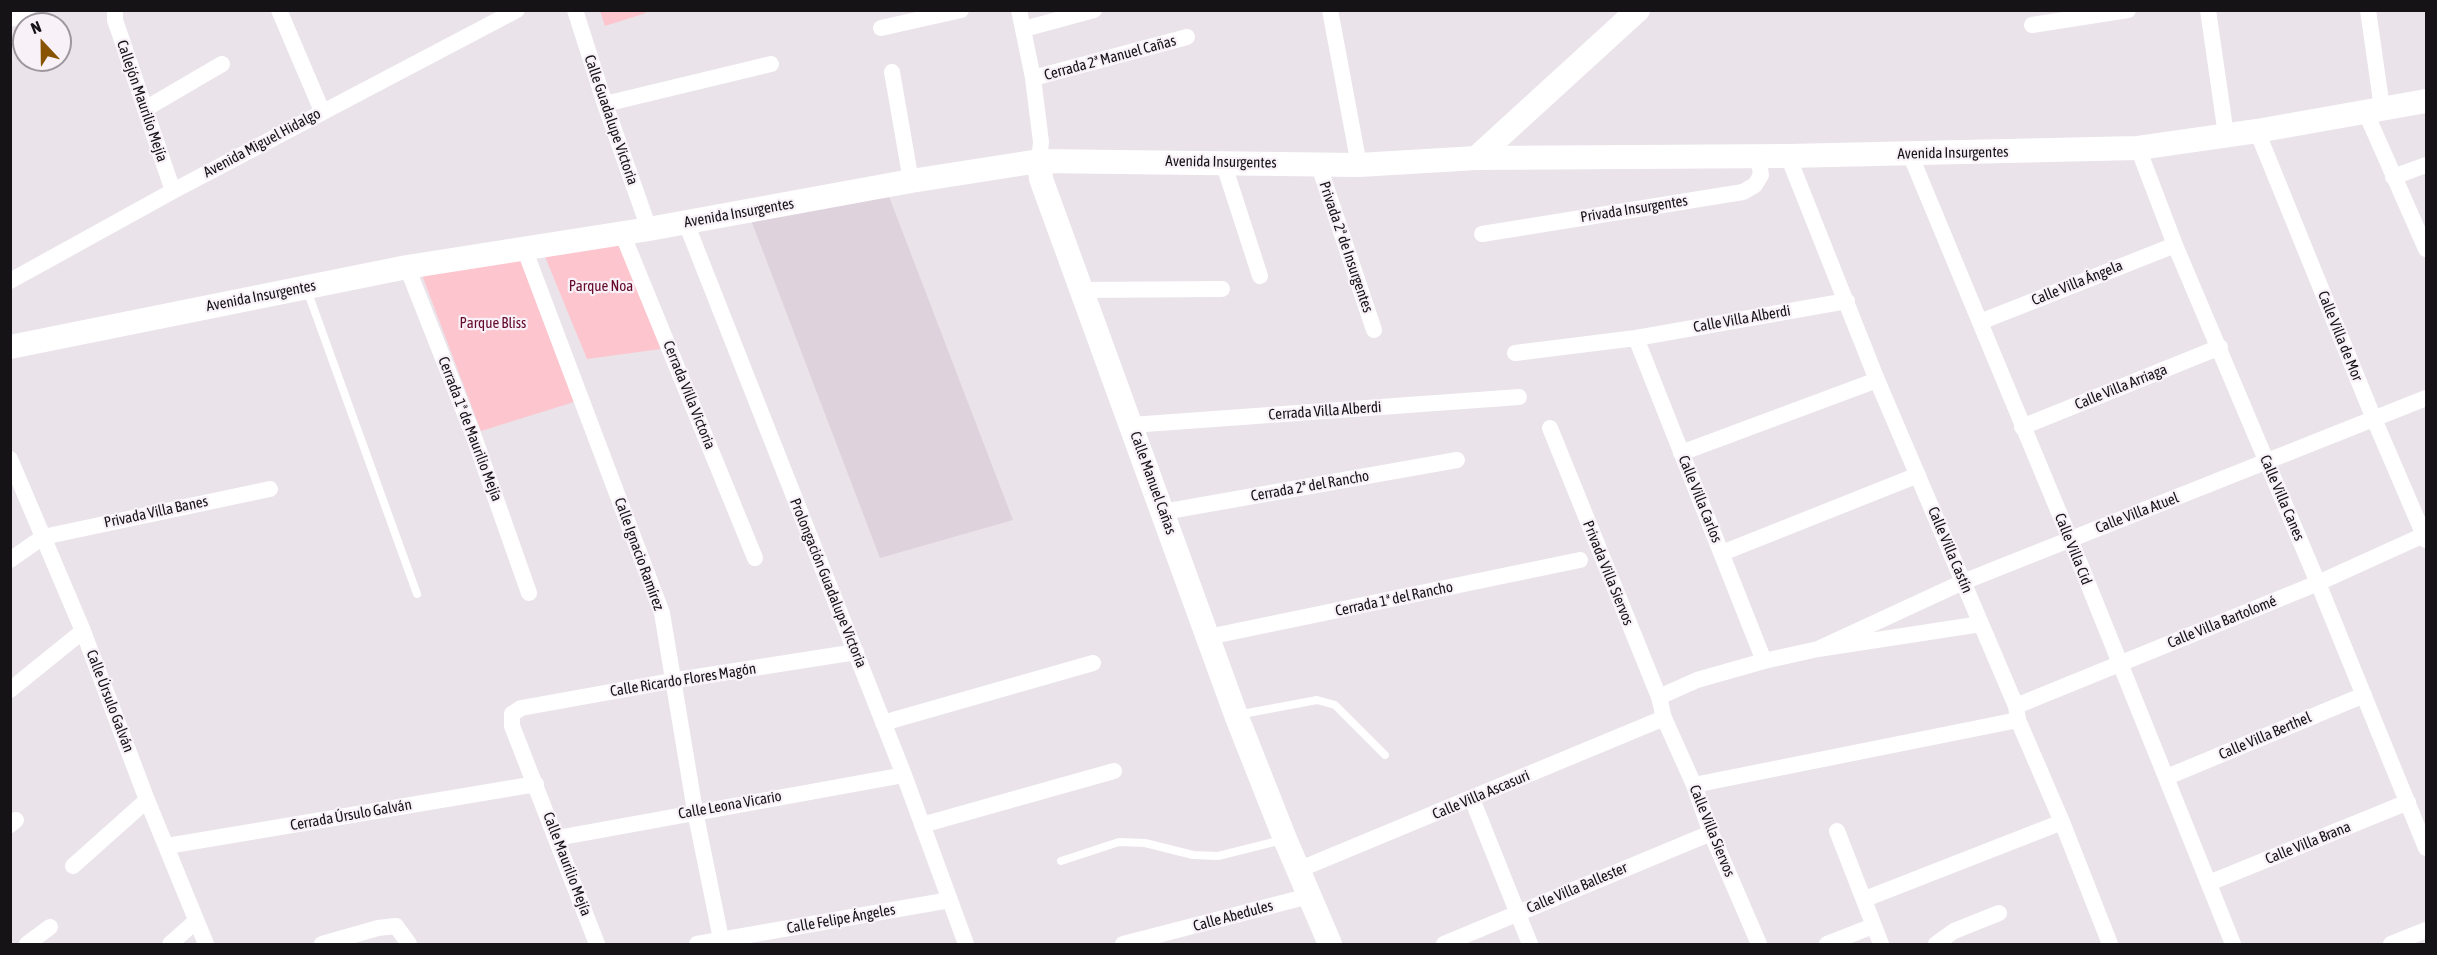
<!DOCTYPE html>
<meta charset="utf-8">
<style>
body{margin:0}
#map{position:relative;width:2437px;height:955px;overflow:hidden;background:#eae3ea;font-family:"Asap Condensed",sans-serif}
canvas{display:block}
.frame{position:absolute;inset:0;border:12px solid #161316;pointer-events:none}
.north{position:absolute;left:12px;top:12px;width:60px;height:60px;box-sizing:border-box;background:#f8f1f7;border:2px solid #9e989d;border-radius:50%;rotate:338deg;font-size:16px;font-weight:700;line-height:24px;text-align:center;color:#161316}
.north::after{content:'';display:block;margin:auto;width:21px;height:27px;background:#895402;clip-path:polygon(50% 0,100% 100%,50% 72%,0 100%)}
</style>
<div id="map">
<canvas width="2437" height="955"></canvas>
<div class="frame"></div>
<div class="north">N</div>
</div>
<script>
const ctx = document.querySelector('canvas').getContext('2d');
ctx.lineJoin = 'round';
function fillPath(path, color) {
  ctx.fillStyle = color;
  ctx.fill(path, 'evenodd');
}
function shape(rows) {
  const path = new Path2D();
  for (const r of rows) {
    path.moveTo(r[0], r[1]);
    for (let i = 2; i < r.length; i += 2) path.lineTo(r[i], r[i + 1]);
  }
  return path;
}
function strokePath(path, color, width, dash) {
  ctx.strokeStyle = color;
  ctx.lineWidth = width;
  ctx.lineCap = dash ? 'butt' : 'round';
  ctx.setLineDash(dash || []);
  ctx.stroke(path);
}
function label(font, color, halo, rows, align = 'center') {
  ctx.font = font + ' "Asap Condensed",sans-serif';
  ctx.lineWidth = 4.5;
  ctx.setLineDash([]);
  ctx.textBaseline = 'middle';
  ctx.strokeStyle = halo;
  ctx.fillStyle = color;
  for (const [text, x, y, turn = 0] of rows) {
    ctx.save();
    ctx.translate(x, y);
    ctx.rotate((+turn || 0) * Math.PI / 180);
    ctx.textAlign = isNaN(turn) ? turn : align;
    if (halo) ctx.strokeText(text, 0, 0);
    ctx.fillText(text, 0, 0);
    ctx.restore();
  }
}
fillPath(shape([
 [888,194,1013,520,880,558,751,220]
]), '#ded2dd');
fillPath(shape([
 [600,11,645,11,646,13,605,26],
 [627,238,668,348,587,359,544,254],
 [521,253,574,402,481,431,422,275]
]), '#fdc5cd');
strokePath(shape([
 [307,290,417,594],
 [1237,715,1317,700,1335,705,1385,755],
 [1061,861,1119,842,1145,843,1193,855,1218,856,1282,840]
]), '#fff', 8);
strokePath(shape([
 [115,10,115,20,173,191],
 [279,10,322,111],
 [575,10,605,104,649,229],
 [1019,10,1033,78,1041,142,1039,161],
 [1330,10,1359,165],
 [2208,10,2226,135],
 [2368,10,2382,108],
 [10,19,27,15],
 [2032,25,2128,10],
 [881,28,961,10],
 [1024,29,1094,10],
 [892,72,911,181],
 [1033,78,1187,37],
 [605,104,771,64],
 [145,109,222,64],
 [2366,113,2426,249],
 [2257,131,2374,419,2426,540],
 [2138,148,2175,245,2318,583,2426,848],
 [1910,154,2070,539,2233,944],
 [1788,156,1877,380,2016,706,2018,720,2062,822,2110,944],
 [1223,162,1260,276],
 [1318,163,1374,330],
 [2393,177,2426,165],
 [686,223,904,775,966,944],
 [622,233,755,558],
 [1482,234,1743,192,1755,185,1761,175,1758,156],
 [524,248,662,613,695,811,722,944],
 [407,267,474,437,529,593],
 [10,281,173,191,517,10],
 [1081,290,1222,289],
 [1980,322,2175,245],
 [1636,338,1764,661],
 [1515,353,1636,338,1847,301],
 [1131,425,1519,397],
 [2022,427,2220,347],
 [1550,428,1659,697,1664,718,1694,785,1711,833,1759,944],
 [1681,453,1877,380],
 [10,459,83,631,147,800,206,944],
 [1163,512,1457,460],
 [1722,553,1918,475],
 [10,560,43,537,270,489],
 [1208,637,1580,560],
 [1818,649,1963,582,2426,398],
 [10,690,83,631],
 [1659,697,1697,680,1764,661,1818,649,1981,624],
 [2016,706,2318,583,2426,534],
 [883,723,1093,663],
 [2167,777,2364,695],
 [1694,785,2018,720],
 [1472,799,1530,944],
 [10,825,16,820],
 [922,825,1114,771],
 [1837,831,1881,944],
 [557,838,904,775],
 [167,846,536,784],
 [73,866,147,800],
 [1298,870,1664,718],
 [2209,883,2408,802],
 [1865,899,2062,822],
 [27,944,50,927],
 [170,944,196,921],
 [322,944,378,928,396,926,409,944],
 [597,944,512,726,512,714,521,708,671,681,856,652],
 [697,944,950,900],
 [1123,944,1309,896],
 [1444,944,1711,833],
 [1827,944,1873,926],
 [1936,944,1954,931,1999,913],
 [2391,944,2426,930]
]), '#fff', 16);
strokePath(shape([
 [1476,158,1638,10],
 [1039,161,1041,179,1236,715,1285,839,1330,944],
 [10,347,407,267,649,229,911,181,1039,161,1359,165,1476,158,1788,156,2138,148,2257,131,2426,101]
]), '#fff', 24);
label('15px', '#161316', '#f8f1f7', [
 ["Cerrada 2ª Manuel Cañas",1110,58,-15],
 ["Callejón Maurilio Mejía",142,101,71],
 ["Calle Guadalupe Victoria",611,120,71],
 ["Avenida Miguel Hidalgo",262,143,-28],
 ["Avenida Insurgentes",1953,153,-1],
 ["Avenida Insurgentes",1221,162,1],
 ["Privada Insurgentes",1634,209,-9],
 ["Avenida Insurgentes",739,213,-10],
 ["Privada 2ª de Insurgentes",1346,247,71],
 ["Calle Villa Ángela",2077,283,-22],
 ["Avenida Insurgentes",261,296,-11],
 ["Calle Villa Alberdi",1742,319,-10],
 ["Calle Villa de Mor",2340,336,68],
 ["Calle Villa Arriaga",2121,387,-22],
 ["Cerrada Villa Victoria",689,395,68],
 ["Cerrada Villa Alberdi",1325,411,-4],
 ["Cerrada 1ª de Maurilio Mejía",470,429,69],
 ["Calle Manuel Cañas",1153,483,70],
 ["Cerrada 2ª del Rancho",1310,486,-10],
 ["Calle Villa Canes",2282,498,67],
 ["Calle Villa Carlos",1700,499,68],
 ["Privada Villa Banes",156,512,-12],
 ["Calle Villa Atuel",2137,513,-21],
 ["Calle Villa Cid",2073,549,68],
 ["Calle Villa Castín",1950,550,67],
 ["Calle Ignacio Ramírez",639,554,70],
 ["Privada Villa Siervos",1608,573,68],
 ["Prolongación Guadalupe Victoria",828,583,68],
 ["Cerrada 1ª del Rancho",1394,599,-12],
 ["Calle Villa Bartolomé",2222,622,-22],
 ["Calle Ricardo Flores Magón",683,680,-9],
 ["Calle Úrsulo Galván",110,701,69],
 ["Calle Villa Berthel",2265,736,-23],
 ["Calle Villa Ascasuri",1481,795,-23],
 ["Calle Leona Vicario",730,805,-10],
 ["Cerrada Úrsulo Galván",351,815,-10],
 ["Calle Villa Siervos",1712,831,68],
 ["Calle Villa Brana",2308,843,-22],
 ["Calle Maurilio Mejía",567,864,69],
 ["Calle Villa Ballester",1577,888,-23],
 ["Calle Abedules",1233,916,-15],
 ["Calle Felipe Ángeles",841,919,-10]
]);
label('15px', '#660a2a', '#f8f1f7', [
 ["Parque Noa",601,286],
 ["Parque Bliss",493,323]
]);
</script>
